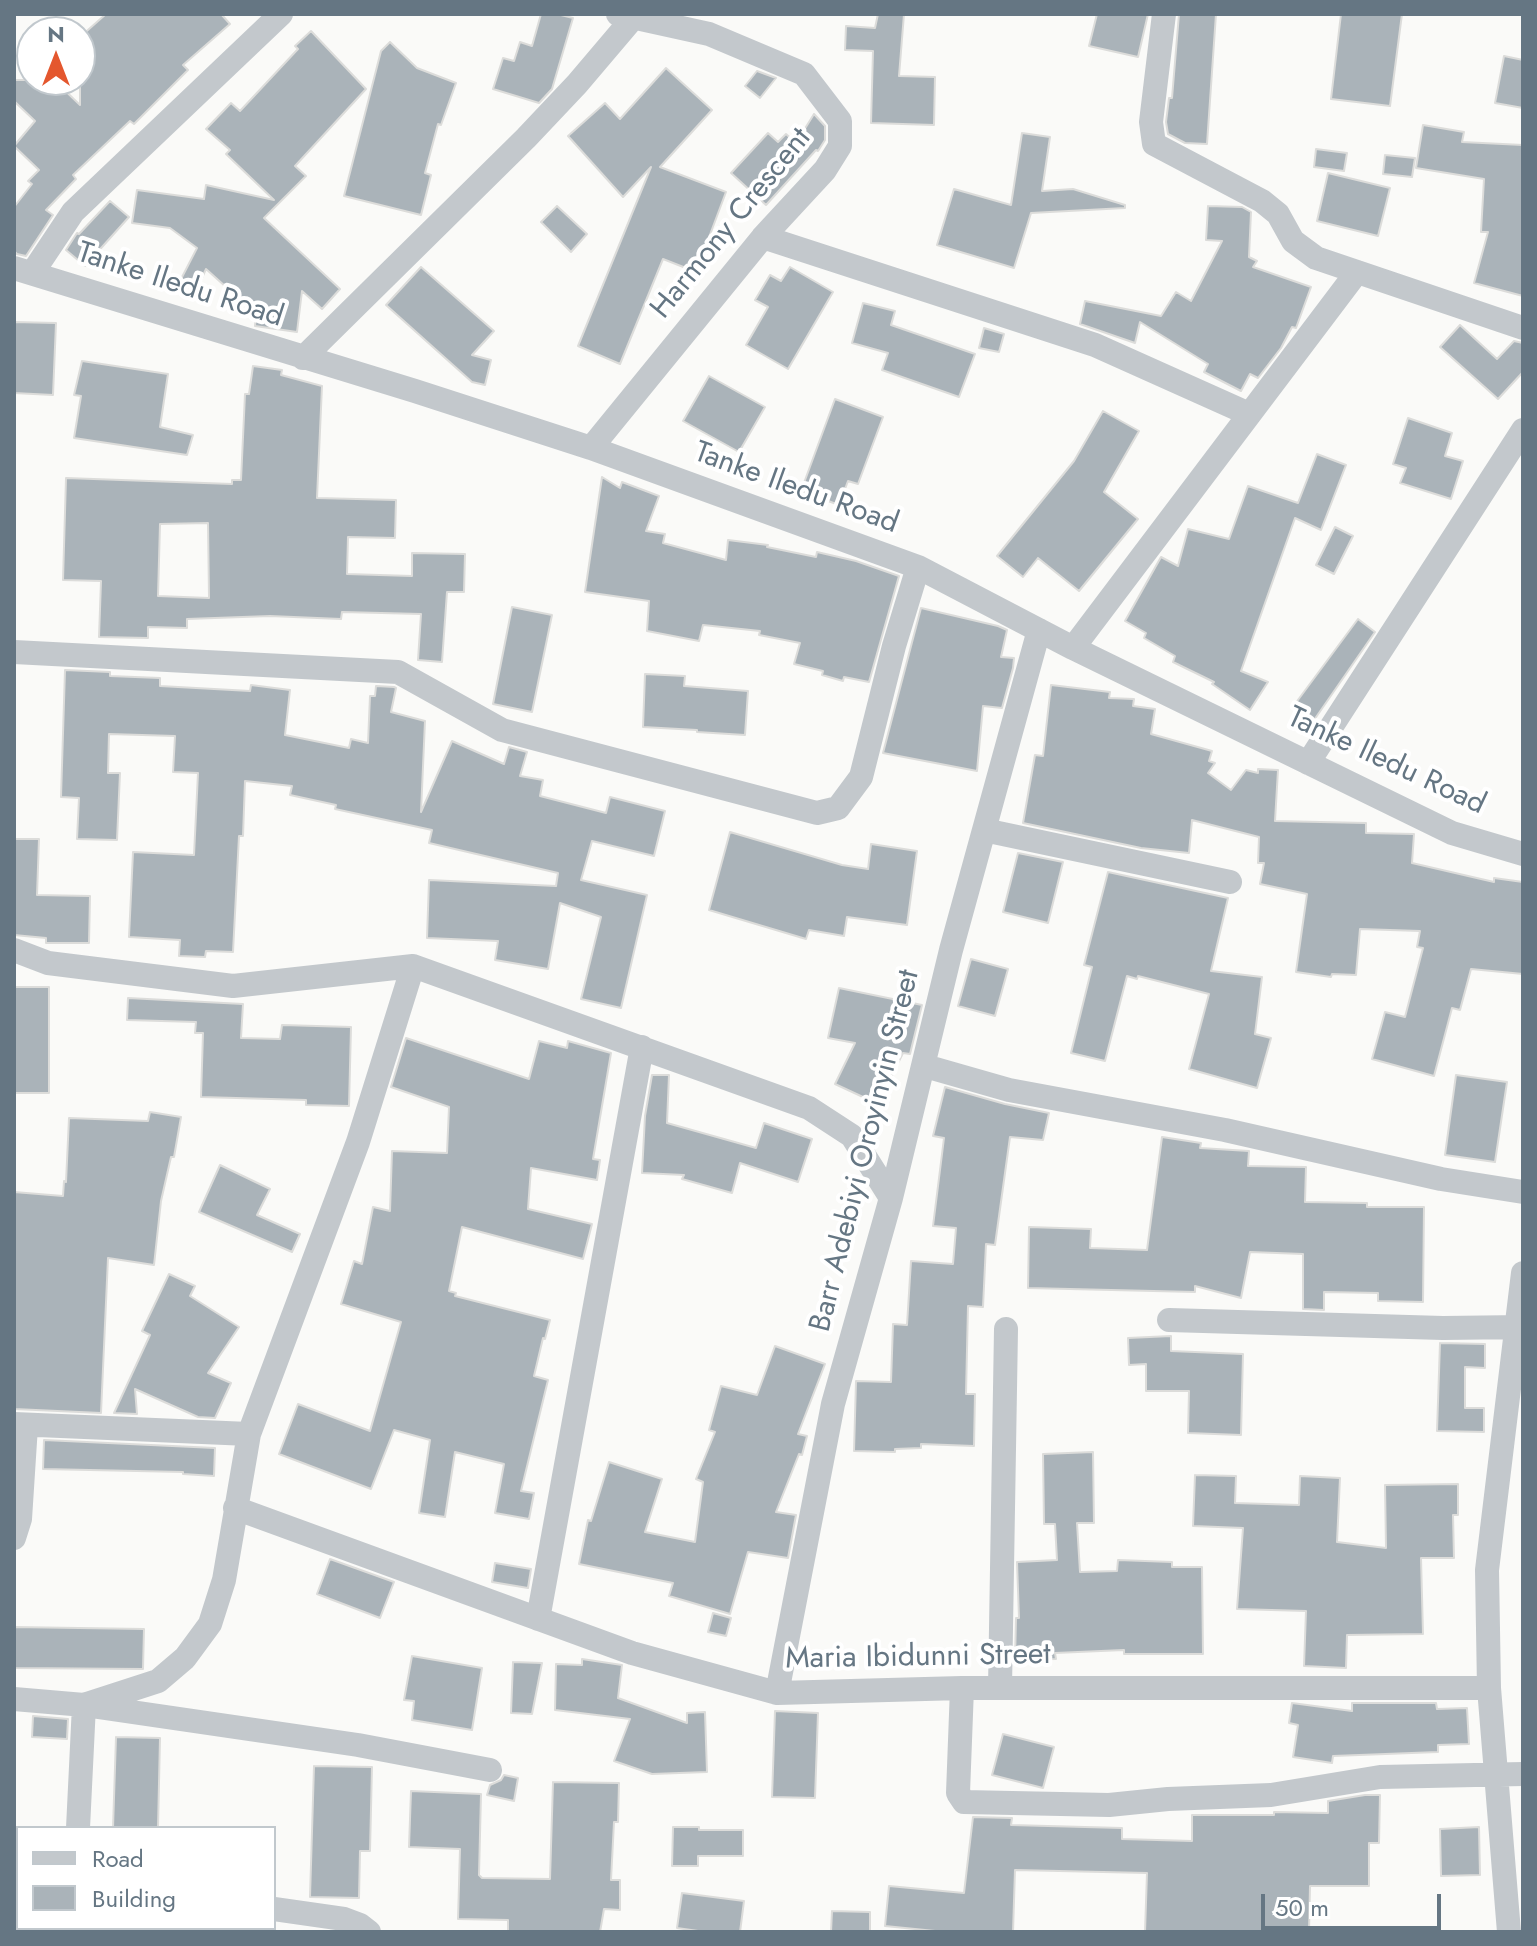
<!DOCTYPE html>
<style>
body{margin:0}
#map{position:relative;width:1537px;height:1946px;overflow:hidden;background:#fafaf8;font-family:Jost,sans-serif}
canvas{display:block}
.frame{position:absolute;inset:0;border:16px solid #657683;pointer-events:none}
.legend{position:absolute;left:16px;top:1826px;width:260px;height:104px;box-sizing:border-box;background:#fff;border:2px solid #c1c8cd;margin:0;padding:10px 14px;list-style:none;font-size:24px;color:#657683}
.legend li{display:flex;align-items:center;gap:16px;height:40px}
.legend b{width:40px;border:2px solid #c1c8cd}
.north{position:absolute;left:16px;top:16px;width:80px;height:80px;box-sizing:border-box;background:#fff;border:2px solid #c1c8cd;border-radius:50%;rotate:0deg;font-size:22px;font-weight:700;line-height:32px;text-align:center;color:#657683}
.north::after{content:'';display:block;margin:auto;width:28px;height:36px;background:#e4572e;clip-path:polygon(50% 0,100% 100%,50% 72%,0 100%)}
.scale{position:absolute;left:1261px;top:1894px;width:180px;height:36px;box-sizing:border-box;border:4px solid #657683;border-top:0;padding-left:10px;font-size:24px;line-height:28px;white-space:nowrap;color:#657683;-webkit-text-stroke:6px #fff;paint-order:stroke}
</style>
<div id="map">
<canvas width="1537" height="1946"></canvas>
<div class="frame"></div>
<ul class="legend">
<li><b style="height:10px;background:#c3c8cc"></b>Road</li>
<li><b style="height:22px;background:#aab3b9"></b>Building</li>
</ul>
<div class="north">N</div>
<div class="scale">50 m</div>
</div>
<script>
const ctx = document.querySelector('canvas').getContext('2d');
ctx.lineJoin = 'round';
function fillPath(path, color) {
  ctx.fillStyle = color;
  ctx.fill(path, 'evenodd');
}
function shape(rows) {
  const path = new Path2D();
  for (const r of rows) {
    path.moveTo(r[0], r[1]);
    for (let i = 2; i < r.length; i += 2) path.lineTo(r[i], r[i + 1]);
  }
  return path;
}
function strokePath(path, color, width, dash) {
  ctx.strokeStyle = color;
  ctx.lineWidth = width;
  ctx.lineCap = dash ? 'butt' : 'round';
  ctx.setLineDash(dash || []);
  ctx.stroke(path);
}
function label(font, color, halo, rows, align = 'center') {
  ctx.font = font + ' Jost,sans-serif';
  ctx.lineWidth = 8;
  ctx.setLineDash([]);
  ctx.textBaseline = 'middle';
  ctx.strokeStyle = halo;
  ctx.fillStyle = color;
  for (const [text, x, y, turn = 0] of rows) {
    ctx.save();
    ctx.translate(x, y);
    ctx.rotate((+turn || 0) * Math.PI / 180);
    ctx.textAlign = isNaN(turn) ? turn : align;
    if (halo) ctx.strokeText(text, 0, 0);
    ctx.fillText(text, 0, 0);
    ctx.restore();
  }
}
const building = shape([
 [106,14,221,14,230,24,183,65,188,70,134,124,130,121,73,175,76,179,46,210,53,215,26,256,17,254,14,251,14,207,32,184,28,181,39,170,14,146,35,121,14,101,14,80,54,80,80,105,80,37,106,14],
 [541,14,557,14,573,18,552,89,539,103,493,89,503,58,514,61,520,42,532,46,541,14],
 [878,14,904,14,899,76,935,77,934,125,871,123,873,51,845,50,846,26,875,28,878,14],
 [1097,14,1148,14,1138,57,1089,46,1097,14],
 [1179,14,1216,14,1207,144,1185,143,1168,134,1166,122,1169,98,1172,98,1179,14],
 [1341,14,1402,14,1390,106,1331,99,1341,14],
 [311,31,366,89,295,166,306,176,264,218,340,289,322,309,302,291,297,332,255,326,256,314,206,269,197,289,180,281,197,248,170,228,132,223,137,190,204,199,206,185,274,200,226,154,230,150,206,129,231,103,240,111,298,49,295,46,311,31],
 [390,42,417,68,456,83,441,125,438,124,425,173,431,175,421,215,344,196,381,51,390,42],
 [1504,56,1523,60,1523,108,1495,103,1504,56],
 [666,68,712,110,660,167,726,192,696,272,663,259,620,364,578,346,651,167,623,197,568,136,605,103,620,119,666,68],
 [757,71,776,78,760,98,745,86,757,71],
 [814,114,825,126,825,140,818,151,816,150,766,205,731,173,768,133,778,142,786,134,796,143,814,114],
 [1423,125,1464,132,1462,142,1523,145,1523,296,1474,283,1488,232,1481,232,1484,179,1416,168,1423,125],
 [1022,133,1050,137,1042,191,1073,189,1125,205,1125,208,1031,213,1014,268,937,245,954,189,1011,205,1022,133],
 [1316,149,1347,153,1344,171,1314,167,1316,149],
 [1385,155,1415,158,1412,177,1383,174,1385,155],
 [1328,173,1390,188,1378,236,1317,221,1328,173],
 [110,201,129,217,85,266,66,250,77,233,79,234,110,201],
 [557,206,587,234,571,252,541,222,557,206],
 [1208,206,1242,207,1251,212,1249,257,1257,261,1253,267,1311,287,1296,328,1292,327,1281,348,1258,378,1250,374,1241,391,1204,372,1208,364,1140,322,1135,343,1080,324,1085,301,1161,316,1176,292,1191,301,1222,241,1206,240,1208,206],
 [421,267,494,331,472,355,491,360,485,385,472,382,386,305,421,267],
 [790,267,833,292,788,369,746,345,768,307,755,300,770,275,781,281,790,267],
 [863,303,895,311,891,325,975,354,959,397,882,370,888,353,852,343,863,303],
 [14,322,56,323,53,395,14,393,14,322],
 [1460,325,1497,359,1514,341,1523,343,1523,372,1498,399,1440,347,1460,325],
 [984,328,1004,334,999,352,979,348,984,328],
 [82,361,168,374,160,427,193,435,187,455,74,438,81,396,74,395,82,361],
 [253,366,282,370,281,375,322,386,317,498,396,500,395,538,348,537,347,574,412,576,412,553,465,554,464,592,447,592,442,662,418,660,421,614,342,612,341,619,270,616,187,619,187,628,148,627,148,638,99,637,101,581,63,580,66,478,232,484,232,480,241,480,245,394,249,394,253,366],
 [208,523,209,598,158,596,160,524,208,523],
 [709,376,765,407,739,452,683,421,709,376],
 [835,399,883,417,858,484,848,481,839,505,801,491,835,399],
 [1103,411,1139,431,1104,492,1138,519,1079,591,1038,558,1023,577,997,556,1074,461,1103,411],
 [1408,418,1452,433,1445,456,1463,461,1451,499,1400,483,1406,468,1393,464,1408,418],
 [1317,454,1346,465,1321,530,1295,518,1241,671,1268,682,1250,710,1212,684,1214,682,1173,662,1175,656,1144,638,1146,633,1125,621,1161,557,1178,566,1188,529,1229,539,1248,486,1298,503,1317,454],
 [602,477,620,488,622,482,659,496,646,531,665,534,663,543,726,560,728,540,768,545,767,547,816,557,817,552,856,561,899,576,869,682,844,677,843,681,822,675,823,671,794,664,800,643,759,635,760,631,703,625,699,641,647,631,649,601,585,592,602,477],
 [1335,527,1353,536,1334,574,1316,565,1335,527],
 [512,607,552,615,532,712,493,704,512,607],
 [921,608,998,626,1007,630,1001,657,1014,658,1013,668,1002,708,983,706,977,771,883,753,921,608],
 [1358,619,1375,632,1312,723,1292,708,1358,619],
 [65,670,110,672,110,676,160,678,160,686,250,691,251,685,290,690,285,735,349,748,351,739,368,743,370,696,375,696,376,686,394,687,396,688,391,712,425,721,421,812,452,741,504,764,509,747,527,752,520,776,543,780,540,796,606,813,610,797,665,811,654,856,592,841,581,880,647,895,621,1008,581,999,601,917,560,903,548,969,495,960,498,941,427,938,429,880,556,886,558,873,429,843,432,830,335,809,336,805,290,795,292,786,245,781,243,836,239,836,233,952,206,951,205,957,179,956,180,940,129,937,133,852,194,855,198,773,173,772,175,736,109,734,108,773,120,773,117,840,77,839,79,798,61,797,65,670],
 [645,674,685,676,684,686,748,691,745,735,697,732,697,730,643,727,645,674],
 [1051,685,1110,692,1109,698,1134,699,1133,706,1155,709,1151,734,1212,751,1209,761,1215,763,1208,773,1231,790,1246,770,1258,773,1258,769,1278,770,1275,821,1366,823,1366,833,1414,834,1412,863,1494,882,1494,878,1523,882,1523,974,1471,969,1460,1010,1452,1008,1434,1076,1372,1059,1385,1012,1405,1017,1423,948,1417,947,1420,931,1360,929,1356,975,1332,974,1331,977,1296,972,1307,894,1260,884,1264,863,1258,863,1259,837,1192,820,1189,853,1141,848,1023,823,1035,755,1043,756,1051,685],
 [730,832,842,865,868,869,871,844,917,851,907,925,847,917,844,936,809,930,806,939,709,910,730,832],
 [14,839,39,839,37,895,90,896,89,943,46,943,46,938,14,935,14,839],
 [1018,853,1063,862,1048,923,1003,912,1018,853],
 [1108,872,1228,898,1211,971,1262,977,1255,1034,1271,1038,1257,1088,1189,1069,1209,994,1138,976,1137,979,1127,976,1105,1061,1071,1053,1092,967,1084,965,1108,872],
 [971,959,1008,969,995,1016,958,1006,971,959],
 [14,987,49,987,49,1093,14,1093,14,987],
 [839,988,922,1005,910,1054,903,1053,878,1104,835,1084,855,1043,828,1038,839,988],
 [128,998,243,1004,241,1038,280,1039,282,1025,351,1027,349,1106,306,1105,306,1100,201,1097,203,1033,195,1033,196,1022,127,1020,128,998],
 [406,1038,529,1079,539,1041,567,1048,568,1041,611,1053,593,1159,600,1160,597,1180,531,1168,528,1209,592,1224,583,1259,462,1227,449,1291,456,1293,455,1296,550,1320,545,1339,543,1338,534,1376,548,1380,521,1491,534,1493,529,1519,495,1513,504,1464,455,1452,445,1517,419,1513,430,1440,394,1430,371,1489,279,1454,298,1404,370,1431,401,1322,341,1304,354,1261,362,1264,373,1207,390,1211,392,1151,447,1153,449,1107,391,1087,406,1038],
 [652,1075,669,1075,667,1123,756,1148,764,1123,812,1139,798,1182,740,1163,732,1193,682,1179,684,1175,642,1173,645,1116,652,1075],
 [1456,1075,1507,1082,1495,1162,1445,1155,1456,1075],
 [945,1087,1005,1104,1049,1113,1043,1140,1010,1137,995,1245,986,1244,983,1307,968,1306,966,1394,975,1394,974,1446,921,1444,921,1448,895,1449,895,1452,854,1451,856,1381,891,1382,893,1324,907,1325,911,1261,953,1264,956,1228,933,1226,944,1138,933,1136,945,1087],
 [150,1112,181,1117,174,1157,171,1157,161,1201,154,1265,108,1258,101,1413,14,1409,14,1192,63,1196,64,1181,66,1182,69,1118,148,1121,150,1112],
 [1162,1137,1201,1143,1200,1148,1249,1151,1248,1166,1306,1167,1305,1202,1367,1203,1367,1207,1424,1207,1423,1302,1378,1301,1378,1293,1324,1292,1324,1310,1303,1309,1303,1254,1250,1252,1241,1298,1195,1286,1195,1292,1028,1288,1029,1227,1091,1229,1090,1248,1147,1250,1162,1137],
 [220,1165,270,1189,257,1215,300,1234,292,1252,199,1212,220,1165],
 [169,1274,195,1286,190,1296,239,1327,208,1373,231,1383,215,1418,198,1417,135,1389,137,1414,114,1413,150,1335,142,1331,169,1274],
 [1171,1336,1171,1351,1243,1354,1241,1435,1188,1433,1189,1391,1146,1391,1146,1364,1129,1365,1128,1338,1171,1336],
 [1440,1343,1485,1344,1485,1368,1465,1367,1465,1408,1484,1408,1484,1432,1437,1431,1440,1343],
 [775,1346,825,1364,798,1434,807,1436,802,1455,799,1454,776,1512,796,1515,788,1558,748,1552,730,1614,669,1596,673,1583,579,1564,588,1520,591,1521,609,1462,662,1479,645,1532,695,1542,703,1482,696,1479,715,1432,709,1430,721,1386,757,1395,775,1346],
 [44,1440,215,1448,214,1476,183,1474,183,1472,43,1469,44,1440],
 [1093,1452,1094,1523,1077,1523,1080,1572,1117,1571,1118,1560,1172,1562,1172,1567,1202,1567,1203,1654,1124,1654,1124,1650,1055,1653,1056,1659,1015,1660,1016,1618,1019,1618,1017,1562,1057,1560,1055,1524,1044,1524,1043,1454,1093,1452],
 [1195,1475,1236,1476,1235,1503,1299,1505,1300,1476,1340,1478,1337,1542,1386,1548,1385,1485,1458,1484,1458,1515,1453,1515,1454,1558,1421,1558,1423,1634,1347,1635,1346,1668,1304,1666,1306,1611,1237,1609,1243,1528,1193,1526,1195,1475],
 [330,1559,394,1582,380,1618,317,1594,330,1559],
 [495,1563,531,1569,528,1588,492,1582,495,1563],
 [713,1613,731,1618,726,1636,708,1632,713,1613],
 [14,1627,144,1629,143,1669,14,1668,14,1627],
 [412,1656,482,1668,472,1730,412,1720,414,1701,404,1700,412,1656],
 [582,1659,622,1665,618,1698,687,1723,687,1713,705,1712,707,1772,652,1774,614,1761,630,1719,555,1710,556,1664,582,1665,582,1659],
 [513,1662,542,1663,532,1714,511,1713,513,1662],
 [1292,1703,1352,1711,1352,1703,1436,1703,1437,1709,1467,1708,1469,1744,1438,1745,1438,1752,1333,1756,1332,1763,1293,1757,1298,1725,1289,1723,1292,1703],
 [775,1711,818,1713,815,1798,772,1797,775,1711],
 [33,1716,68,1719,67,1739,32,1737,33,1716],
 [1003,1734,1054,1747,1043,1788,992,1775,1003,1734],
 [116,1737,160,1738,158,1828,113,1828,116,1737],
 [314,1766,372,1767,370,1851,360,1851,359,1898,310,1897,314,1766],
 [504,1775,518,1778,514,1801,487,1795,490,1785,501,1780,504,1775],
 [553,1782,619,1783,618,1822,614,1822,611,1880,620,1880,620,1910,604,1909,600,1932,508,1932,508,1920,458,1919,460,1849,409,1847,411,1791,481,1794,479,1875,482,1878,550,1879,553,1782],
 [1365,1795,1380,1795,1379,1843,1369,1843,1369,1886,1310,1886,1309,1932,1145,1932,1147,1873,1015,1870,1013,1932,945,1932,885,1926,889,1886,964,1893,973,1817,1012,1818,1011,1825,1122,1828,1122,1839,1192,1841,1192,1815,1274,1815,1274,1812,1328,1813,1328,1801,1365,1795],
 [673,1827,699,1827,699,1830,743,1830,743,1856,698,1856,698,1866,672,1866,673,1827],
 [1479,1827,1480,1875,1441,1876,1440,1829,1479,1827],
 [682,1893,744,1901,740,1932,705,1932,677,1928,682,1893],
 [832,1911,870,1912,870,1932,831,1932,832,1911]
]);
fillPath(building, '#aab3b9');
strokePath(building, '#dcdcda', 2);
strokePath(shape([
 [1164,14,1151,122,1154,144,1262,201,1278,214,1293,241,1316,258,1523,328],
 [763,237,1095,345,1249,414],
 [14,268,415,391,591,448,918,567,1073,648,1452,833,1523,854],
 [33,272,73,212,281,14],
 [303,358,526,138,577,84,633,18,634,14],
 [591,448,763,237,825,170,840,146,840,121,804,74,709,34,618,14],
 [1073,648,1357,272],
 [14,652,398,672,502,730,817,813,838,808,861,777,894,646,918,567],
 [1308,763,1523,430],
 [984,830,1230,882],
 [14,950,48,963,233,986,413,966,809,1108,852,1136,891,1198],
 [925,1066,1009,1090,1225,1130,1441,1179,1523,1192],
 [1169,1320,1443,1328,1523,1327],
 [14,1424,249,1434],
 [235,1508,632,1653,777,1693,962,1688,1489,1688],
 [14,1538,20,1519,26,1426],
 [538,1619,642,1047],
 [962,1688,958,1793,964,1802,1109,1805,1168,1799,1271,1795,1380,1777,1523,1774],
 [1000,1688,1006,1329],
 [777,1693,833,1404,891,1198,951,950,1039,630],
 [14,1699,84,1705,358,1745,490,1770],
 [78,1828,84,1705,158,1681,185,1658,210,1624,224,1580,249,1434,358,1142,413,966],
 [274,1909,344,1919,360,1925,369,1932],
 [74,1932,74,1928],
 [1509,1932,1489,1688,1487,1570,1523,1273]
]), '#c3c8cc', 24);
label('30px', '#657683', '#fff', [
 ["Harmony Crescent",732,224,-51],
 ["Tanke Iledu Road",180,286,18],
 ["Tanke Iledu Road",796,489,20],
 ["Tanke Iledu Road",1386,762,25],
 ["Barr Adebiyi Oroyinyin Street",866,1151,-76],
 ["Maria Ibidunni Street",918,1658,-1]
]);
</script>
